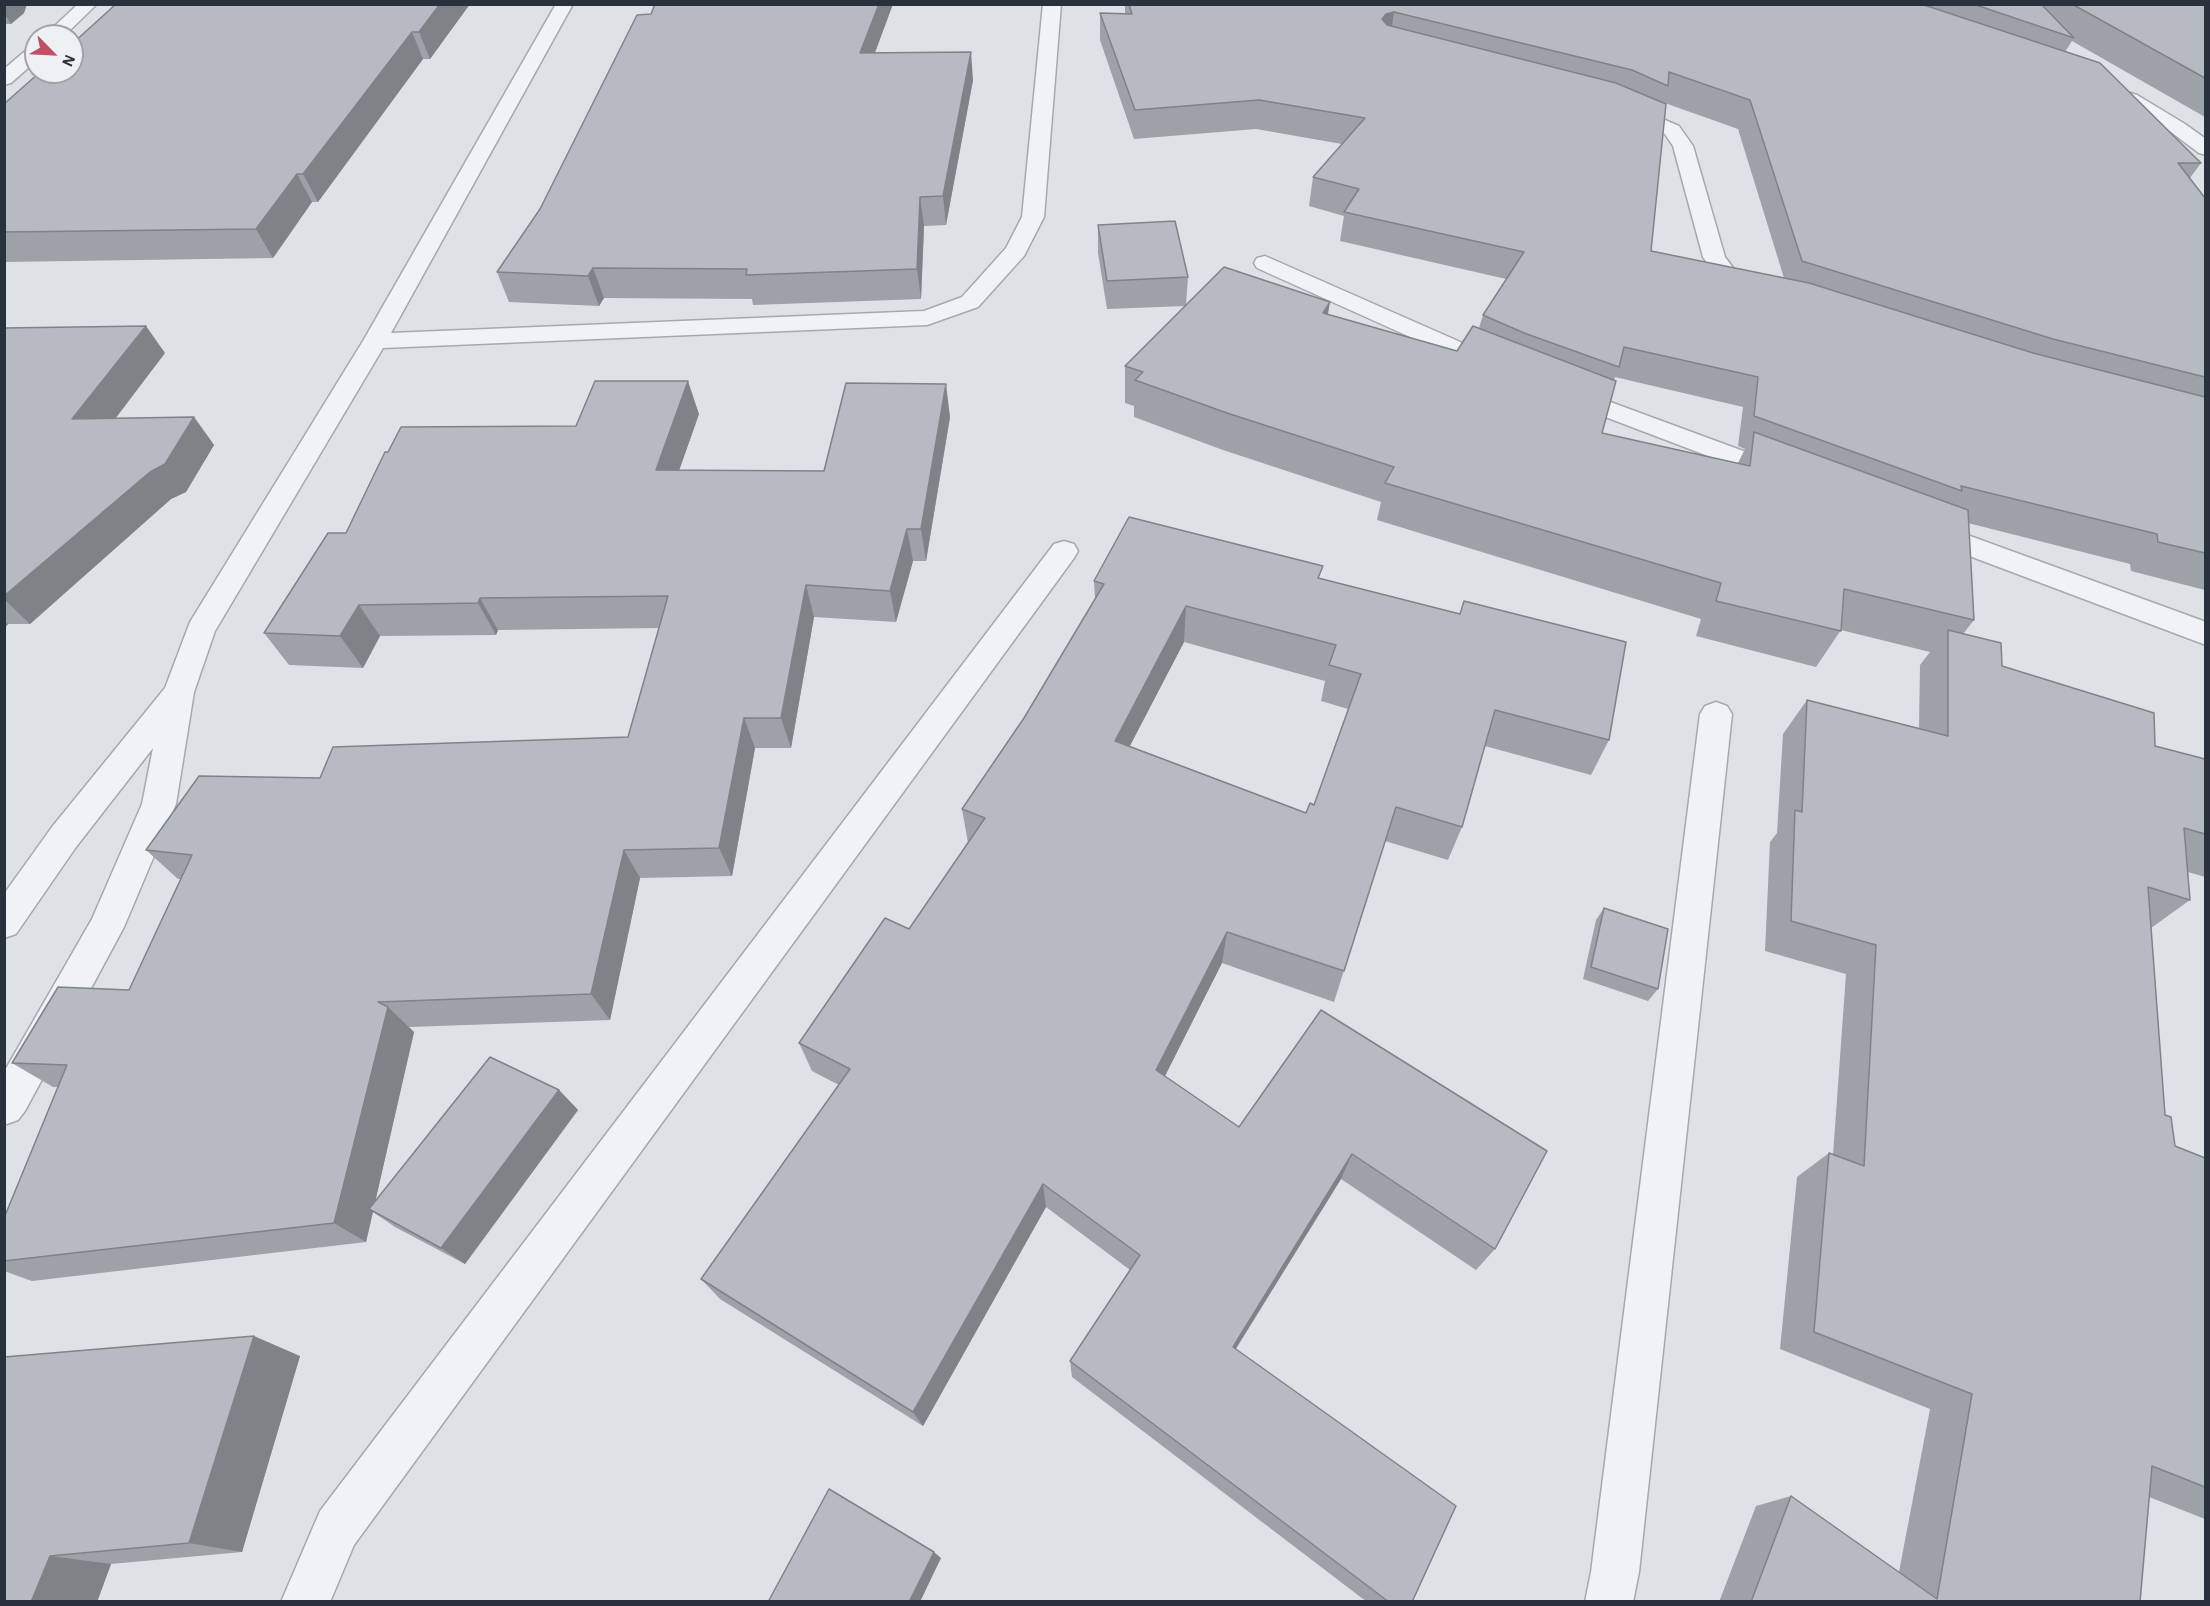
<!DOCTYPE html>
<style>
body{margin:0}
#map{position:relative;width:2210px;height:1606px;overflow:hidden;background:#dee2e6;font-family:"Alegreya Sans",sans-serif}
canvas{display:block}
.frame{position:absolute;inset:0;border:6px solid #29313c;pointer-events:none}
.north{position:absolute;left:24px;top:24px;width:60px;height:60px;box-sizing:border-box;background:#edf1f4;border:2px solid #9fa4aa;border-radius:50%;rotate:114deg;font-size:16px;font-weight:700;line-height:24px;text-align:center;color:#29313c}
.north::after{content:'';display:block;margin:auto;width:21px;height:27px;background:#c14e64;clip-path:polygon(50% 0,100% 100%,50% 72%,0 100%)}
</style>
<div id="map">
<canvas width="2210" height="1606"></canvas>
<div class="frame"></div>
<div class="north">N</div>
</div>
<script>
const ctx = document.querySelector('canvas').getContext('2d');
ctx.lineJoin = 'round';
function shape(rows) {
  const path = new Path2D();
  for (const r of rows) {
    path.moveTo(r[0], r[1]);
    for (let i = 2; i < r.length; i += 2) path.lineTo(r[i], r[i + 1]);
  }
  return path;
}
function strokePath(path, color, width, dash) {
  ctx.strokeStyle = color;
  ctx.lineWidth = width;
  ctx.lineCap = dash ? 'butt' : 'round';
  ctx.setLineDash(dash || []);
  ctx.stroke(path);
}
function fillPath(path, color) {
  ctx.fillStyle = color;
  ctx.fill(path, 'evenodd');
}
const minor = shape([
 [78,4,97,4,64,36,44,36,78,4],
 [556,4,573,4,391,333,924,311,962,297,1006,248,1022,217,1043,4,1061,4,1044,217,1024,256,978,307,927,325,383,348,215,631,194,692,176,804,124,927,25,1111,18,1120,4,1125,4,1072,92,919,142,804,153,748,76,847,16,934,4,938,4,894,52,827,165,688,190,622,363,341,556,4],
 [36,46,36,61,11,83,4,85,4,69,30,47,36,46],
 [2105,85,2137,95,2185,124,2206,139,2206,155,2199,153,2171,132,2123,103,2098,95,2095,91,2098,87,2105,85],
 [1623,102,1679,126,1693,146,1725,257,1734,269,1763,285,1766,290,1763,295,1755,297,1747,295,1718,279,1703,257,1673,146,1665,134,1616,112,1613,108,1616,104,1623,102],
 [1265,256,1508,363,1511,368,1508,373,1499,375,1490,373,1257,268,1254,263,1257,258,1265,256],
 [1567,386,1792,469,1796,475,1792,481,1783,484,1774,481,1558,399,1554,394,1558,389,1567,386],
 [1929,521,2206,622,2206,645,1919,537,1915,530,1919,523,1929,521],
 [1064,541,1074,544,1078,551,1074,558,354,1545,330,1602,281,1602,320,1511,1054,544,1064,541],
 [1716,702,1727,706,1732,714,1639,1572,1633,1602,1585,1602,1591,1572,1700,714,1705,706,1716,702]
]);
strokePath(minor, '#a4a9b0', 3);
fillPath(minor, '#f1f2f5');
fillPath(shape([
 [4,4,27,4,24,13,11,24,4,24],
 [116,4,470,4,430,59,423,59,318,202,312,202,273,258,4,262,4,104],
 [655,4,893,4,875,53,973,80,946,225,924,226,921,299,753,305,752,299,604,298,599,306,509,302,497,272,540,209,651,14],
 [1125,4,2205,4,2205,117,2072,41,2065,52,2201,163,2190,178,2205,198,2205,590,2131,571,2130,564,1968,523,1974,620,1963,634,2002,666,2155,746,2205,759,2205,877,2188,872,2190,900,2151,928,2165,1115,2175,1146,2205,1158,2205,1519,2149,1497,2140,1602,1719,1602,1756,1506,1791,1496,1899,1572,1930,1409,1780,1349,1797,1177,1829,1153,1833,1155,1846,974,1765,951,1770,842,1777,833,1783,734,1807,700,1919,728,1920,665,1930,652,1841,630,1816,667,1696,636,1701,619,1377,520,1381,502,1223,450,1134,417,1134,406,1125,403,1125,366,1185,306,1107,309,1098,253,1098,225,1188,277,1186,305,1328,314,1457,351,1479,328,1483,315,1506,279,1340,241,1344,216,1309,206,1313,177,1342,144,1256,129,1134,139,1100,40,1100,13,1125,13],
 [1662,102,1738,129,1784,278,1651,251],
 [1615,377,1743,407,1738,446,1745,449,1738,463,1602,433],
 [4,328,165,353,116,418,194,417,214,445,186,492,171,499,30,624,8,624,4,629],
 [699,414,679,470,824,471,950,417,926,561,913,561,896,622,814,617,791,748,755,748,732,876,640,878,610,1020,409,1027,414,1032,375,1202,559,1090,578,1110,465,1264,395,1227,373,1212,366,1242,32,1281,4,1271,4,1218,58,1087,53,1087,12,1063,129,990,181,879,178,879,146,850,320,778,628,737,659,628,498,630,496,635,380,636,363,668,289,665,264,633,346,533,576,426],
 [1320,578,1460,614,1464,601,1609,740,1591,775,1485,746,1462,827,1448,860,1385,841,1334,1002,1222,963,1164,1076,1239,1127,1321,1010,1495,1249,1476,1270,1341,1179,1236,1349,1412,1602,1367,1602,1072,1377,1070,1361,1130,1270,1046,1207,923,1426,720,1299,701,1279,839,1085,812,1071,799,1043,909,929,968,843,962,809,1024,718,1095,599,1094,581],
 [1184,642,1325,681,1321,701,1348,709,1314,805,1306,813,1130,746],
 [1604,908,1658,989,1648,1001,1583,979,1596,920],
 [300,1356,242,1552,111,1564,97,1602,4,1602,4,1357]
]), '#9da1a8');
fillPath(shape([
 [4,4,27,4,24,13,11,24,4,13],
 [440,4,470,4,430,59,419,32],
 [879,4,893,4,864,81,860,53],
 [1394,12,1390,40,1382,19,1386,14],
 [412,32,423,59,318,202,303,174],
 [971,52,973,80,946,225,943,196],
 [297,174,312,202,273,258,256,229],
 [920,197,924,226,921,299,917,269],
 [593,268,604,298,599,306,588,276],
 [1330,302,1324,338,1323,313],
 [146,326,165,353,94,446,72,419],
 [688,381,699,414,668,502,656,470],
 [946,384,950,417,926,561,921,529],
 [194,417,214,445,186,492,171,499,30,624,4,599,4,596],
 [907,529,913,561,896,622,890,591],
 [806,585,814,617,791,748,781,718],
 [480,598,498,630,496,635,478,603],
 [359,605,380,636,363,668,340,636],
 [1186,606,1184,642,1114,776,1115,741],
 [4,621,8,624,4,629],
 [744,718,755,748,732,876,719,848],
 [624,850,640,878,610,1020,591,994],
 [1227,932,1222,963,1154,1098,1156,1070],
 [388,1007,414,1032,366,1242,334,1223],
 [559,1090,578,1110,465,1264,441,1248],
 [1352,1154,1341,1179,1226,1364,1233,1347],
 [1043,1184,1046,1207,923,1426,913,1412],
 [254,1336,300,1356,242,1552,189,1543],
 [934,1552,941,1558,920,1602,909,1602],
 [50,1556,111,1564,97,1602,31,1602]
]), '#7f8388');
const building = shape([
 [116,4,440,4,419,32,412,32,303,174,297,174,256,229,4,232,4,104,40,72,72,72,72,44,116,4],
 [655,4,879,4,860,53,971,52,943,196,920,197,917,269,746,275,747,269,593,268,588,276,497,272,540,209,637,15,651,14,655,4],
 [1129,4,1921,4,2100,63,2201,163,2178,163,2205,198,2205,377,2053,339,1802,261,1750,100,1669,72,1668,86,1632,70,1394,12,1386,14,1382,19,1387,25,1616,83,1666,104,1651,251,1809,283,2033,353,2205,397,2205,553,2158,542,2157,534,1961,486,1962,491,1754,416,1758,377,1624,347,1619,367,1524,333,1483,315,1524,252,1344,212,1359,189,1313,177,1365,118,1259,100,1135,110,1100,13,1132,14,1129,4],
 [1973,4,2041,4,2074,38,1973,4],
 [2072,4,2205,4,2205,78,2072,4],
 [1175,221,1188,277,1107,281,1098,225,1175,221],
 [1224,267,1330,302,1323,313,1457,351,1473,326,1616,381,1602,433,1750,466,1754,432,1968,510,1974,620,1844,589,1841,631,1716,601,1721,583,1385,483,1394,467,1227,413,1135,380,1143,372,1125,366,1224,267],
 [146,326,72,419,194,417,165,464,150,472,4,596,4,328,146,326],
 [595,381,688,381,656,470,824,471,846,383,946,384,921,529,907,529,890,591,806,585,781,718,744,718,719,848,624,850,591,994,378,1002,388,1007,334,1223,4,1261,4,1218,67,1065,12,1063,58,987,129,990,192,855,146,850,199,776,320,778,333,747,628,737,668,596,480,598,478,603,359,605,340,636,264,633,328,533,346,533,385,452,388,452,401,427,576,426,595,381],
 [1129,517,1323,566,1318,578,1460,614,1464,601,1626,642,1609,740,1495,710,1462,827,1396,807,1344,971,1227,932,1156,1070,1239,1127,1321,1010,1547,1151,1495,1249,1352,1154,1233,1347,1456,1506,1412,1602,1389,1602,1070,1361,1140,1255,1043,1184,913,1412,701,1279,850,1069,799,1043,885,918,909,929,985,818,962,809,1024,718,1104,584,1094,581,1129,517],
 [1186,606,1336,645,1329,665,1361,674,1314,805,1310,803,1306,813,1115,741,1186,606],
 [1948,630,2001,643,2002,666,2154,713,2155,746,2205,759,2205,834,2184,828,2190,900,2148,887,2165,1115,2171,1117,2175,1146,2205,1158,2205,1487,2152,1466,2140,1602,1751,1602,1791,1496,1937,1599,1972,1394,1814,1332,1829,1153,1864,1166,1876,945,1791,921,1795,810,1802,812,1807,700,1948,736,1948,630],
 [1604,908,1668,929,1658,989,1591,967,1604,908],
 [490,1057,559,1090,441,1248,369,1209,490,1057],
 [254,1336,189,1543,50,1556,31,1602,4,1602,4,1357,254,1336],
 [829,1489,934,1552,909,1602,768,1602,829,1489]
]);
fillPath(building, '#b6bbc3');
strokePath(building, '#7f8388', 1.5);
</script>
